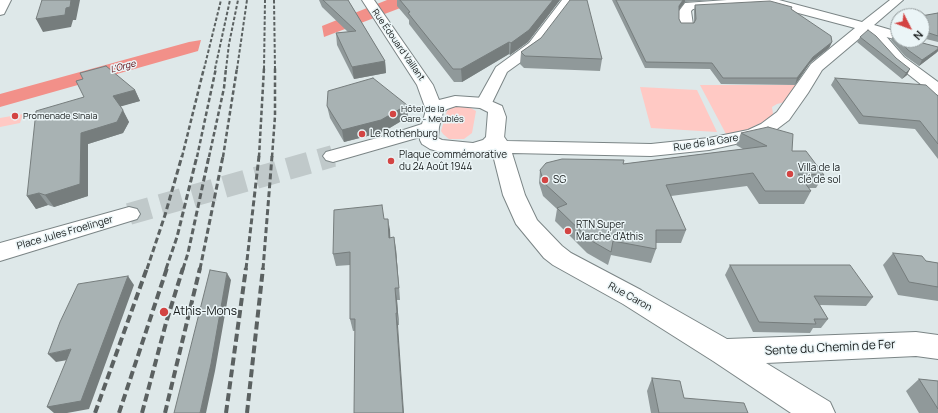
<!DOCTYPE html>
<meta charset="utf-8">
<style>
body{margin:0}
#map{position:relative;width:938px;height:413px;overflow:hidden;background:#dee8e9;font-family:Manrope,sans-serif}
canvas{display:block}
.north{position:absolute;left:890px;top:8px;width:40px;height:40px;box-sizing:border-box;background:#ebf5f7;border:1px solid #969e9f;border-radius:50%;rotate:132deg;font-size:11px;font-weight:700;line-height:16px;text-align:center;color:#171b1b}
.north::after{content:'';display:block;margin:auto;width:14px;height:18px;background:#d34443;clip-path:polygon(50% 0,100% 100%,50% 72%,0 100%)}
</style>
<div id="map">
<canvas width="938" height="413"></canvas>
<div class="north">N</div>
</div>
<script>
const ctx = document.querySelector('canvas').getContext('2d');
ctx.lineJoin = 'round';
function fillPath(path, color) {
  ctx.fillStyle = color;
  ctx.fill(path, 'evenodd');
}
function shape(rows) {
  const path = new Path2D();
  for (const r of rows) {
    path.moveTo(r[0], r[1]);
    for (let i = 2; i < r.length; i += 2) path.lineTo(r[i], r[i + 1]);
  }
  return path;
}
function strokePath(path, color, width, dash) {
  ctx.strokeStyle = color;
  ctx.lineWidth = width;
  ctx.lineCap = dash ? 'butt' : 'round';
  ctx.setLineDash(dash || []);
  ctx.stroke(path);
}
function label(font, color, halo, rows, align = 'center') {
  ctx.font = font + ' Manrope,sans-serif';
  ctx.lineWidth = 3;
  ctx.setLineDash([]);
  ctx.textBaseline = 'middle';
  ctx.strokeStyle = halo;
  ctx.fillStyle = color;
  for (const [text, x, y, turn = 0] of rows) {
    ctx.save();
    ctx.translate(x, y);
    ctx.rotate((+turn || 0) * Math.PI / 180);
    ctx.textAlign = isNaN(turn) ? turn : align;
    if (halo) ctx.strokeText(text, 0, 0);
    ctx.fillText(text, 0, 0);
    ctx.restore();
  }
}
fillPath(shape([
 [700,85,797,85,785,102,777,104,772,107,773,114,767,120,740,133,726,134],
 [640,87,697,90,717,132,651,128],
 [459,106,469,107,476,111,472,133,464,139,449,139,443,134,441,131,447,111,452,107],
 [23,114,20,123,0,127,0,118]
]), '#ffc9c4');
fillPath(shape([
 [387,0,415,0,403,7,324,37,322,26],
 [201,40,198,51,0,107,0,94,189,42]
]), '#f29089');
strokePath(shape([
 [330,157,333,156]
]), '#c0c9ca', 18, [18, 8]);
strokePath(shape([
 [129,214,333,156]
]), '#c0c9ca', 22, [22, 11]);
const pedestrian = shape([
 [864,22,869,23,884,34,904,57,938,82,938,95,932,93,894,63,874,40,859,29,857,26,859,23,864,22]
]);
const minor = shape([
 [562,0,574,0,539,49,507,72,490,107,484,108,478,107,476,103,496,67,529,43,562,0],
 [727,0,779,0,862,22,890,0,903,0,874,25,898,32,898,40,867,32,822,70,808,93,789,120,773,132,762,138,709,150,651,156,512,153,525,195,537,220,562,246,571,253,641,290,727,339,916,332,938,335,938,359,916,356,766,363,830,402,835,413,791,413,713,361,623,304,553,265,544,258,516,224,503,195,491,147,486,138,488,134,495,132,502,134,507,141,651,144,709,138,748,130,761,124,777,112,811,64,855,28,768,5,693,9,691,11,693,25,691,28,681,28,679,25,679,11,685,3,727,0]
]);
const tertiary = shape([
 [362,0,374,0,433,85,439,100,455,96,484,98,502,106,506,117,504,138,497,148,474,155,437,151,430,149,422,144,420,140,420,137,340,160,333,162,326,160,323,156,326,152,388,135,422,124,426,110,417,85,362,0],
 [456,106,480,108,488,112,486,137,483,140,473,143,442,140,438,138,439,127,443,112,447,109,456,106],
 [129,207,137,209,140,214,137,219,0,261,0,243,129,207]
]);
const secondary = shape([
 [0,0,11,0,4,14,0,15,0,0]
]);
strokePath(pedestrian, '#7b8586', 2);
strokePath(minor, '#7b8586', 2);
strokePath(tertiary, '#7b8586', 2);
strokePath(secondary, '#7b8586', 2);
fillPath(pedestrian, '#fff');
fillPath(minor, '#fff');
fillPath(tertiary, '#fff');
fillPath(secondary, '#fff');
strokePath(shape([
 [274,0,275,69],
 [204,69,221,0],
 [215,69,230,0],
 [226,69,229,44,238,0],
 [237,69,247,0],
 [264,69,265,0]
]), '#5b6161', 2, [3.5, 2]);
strokePath(shape([
 [182,157,204,68],
 [197,157,216,68],
 [209,157,224,88,226,68],
 [223,157,237,68],
 [259,157,264,68],
 [272,157,275,116,275,68]
]), '#5b6161', 2.5, [4.5, 2.5]);
strokePath(shape([
 [147,269,165,215,182,156],
 [166,269,177,237,197,156],
 [183,269,188,253,209,156],
 [200,269,223,156],
 [246,269,259,156],
 [263,269,272,156]
]), '#5b6161', 3, [6, 3]);
strokePath(shape([
 [95,413,147,268],
 [119,413,167,268],
 [142,413,166,323,183,268],
 [165,413,200,268],
 [226,413,246,268],
 [247,413,263,268]
]), '#5b6161', 4, [8, 4]);
fillPath(shape([
 [319,0,348,0,385,61,386,73,354,79,337,45,336,33,348,32,322,7],
 [397,0,560,0,528,42,510,55,509,54,462,82,454,82,409,24,409,20,397,6],
 [612,0,715,0,685,2,679,9,679,19,681,23,694,23,694,10,695,5,791,9,832,42,829,48,810,63,795,85,721,84,710,69,645,68],
 [938,13,938,42,922,38,922,16],
 [898,21,898,31,891,27,894,22],
 [894,34,898,35,898,40,911,40,938,47,938,51,936,53,919,66,905,56,891,40],
 [860,37,896,58,907,75,902,79,857,42],
 [541,38,602,59,600,71,524,68,520,64,521,52],
 [835,78,938,96,938,159,915,129,859,124,831,85],
 [135,90,140,101,120,106,129,122,123,133,88,144,88,196,54,207,48,205,36,209,27,196,84,97],
 [327,106,408,117,383,132,344,142,330,118],
 [741,133,792,151,824,175,816,188,809,188,811,191,804,204,759,204,747,186,671,196,686,230,681,243,656,243,656,249,651,263,611,255,608,265,587,253,555,221,557,209,543,196,539,183,540,170,623,164,743,149,736,145],
 [384,219,390,230,390,238,396,249,400,300,397,300,399,325,353,331,350,319,350,265,336,266,333,254],
 [893,253,926,261,938,263,938,301,898,295,883,265],
 [730,265,873,297,866,306,820,305,828,319,821,328,813,328,810,333,753,332,725,275],
 [652,378,684,398,748,413,651,413,647,391],
 [919,379,938,381,938,413,919,413,906,391]
]), '#90999a');
fillPath(shape([
 [71,0,80,0,76,20,73,20,71,27,43,32,36,19],
 [553,0,560,0,528,42,510,55,511,43],
 [683,0,685,0,685,2,678,11,679,6],
 [509,42,509,54,462,82,461,69],
 [832,42,829,48,810,63,795,85,797,78,813,57],
 [938,49,938,51,936,53,919,66,922,60],
 [385,61,386,73,354,79,352,67],
 [910,69,907,75,902,79,906,73],
 [135,90,140,101,119,107,113,96],
 [407,105,408,117,383,132,344,142,342,130],
 [123,110,129,122,123,133,88,144,88,196,54,207,45,195,81,133],
 [39,193,48,205,36,209,27,196],
 [388,219,390,230,391,250,389,238],
 [394,237,396,249,400,300,399,288],
 [227,273,231,280,215,371,206,413,200,413],
 [128,276,134,285,89,409,67,413,54,413,47,407],
 [395,288,397,300,399,325,397,313],
 [396,313,398,325,404,413,403,413],
 [71,349,79,358,56,362,48,354]
]), '#767d7d');
const building = shape([
 [42,0,71,0,70,7,66,8,65,15,36,19,42,0],
 [323,0,348,0,385,61,352,67,336,33,356,31,323,0],
 [400,0,553,0,529,30,511,43,509,42,461,69,453,69,408,13,410,12,400,0],
 [570,0,587,0,602,59,525,56,521,52,541,38,570,0],
 [616,0,683,0,679,6,679,19,681,23,694,23,696,19,695,5,770,1,792,7,791,9,831,36,832,42,813,57,797,78,723,78,712,63,646,62,616,0],
 [938,13,938,36,926,32,922,32,922,16,921,16,938,13],
 [898,21,898,24,894,22,898,21],
 [868,30,876,36,896,58,910,69,906,73,860,37,868,30],
 [894,34,898,35,898,39,894,34],
 [899,40,911,40,938,47,938,49,922,60,908,50,899,40],
 [106,66,135,90,113,96,123,110,117,122,81,133,80,184,45,195,39,193,27,196,36,111,84,97,76,81,83,79,80,73,106,66],
 [373,78,407,105,381,120,342,130,327,106,328,91,373,78],
 [835,78,926,85,938,96,938,144,920,121,863,116,835,78],
 [768,127,793,134,792,151,806,151,824,175,798,174,811,191,765,191,753,173,666,185,686,230,656,230,656,249,613,241,611,252,590,240,557,208,567,204,544,183,540,170,546,163,562,159,624,160,623,164,767,146,741,133,768,127],
 [382,205,384,219,388,219,389,238,394,237,399,288,395,288,397,313,396,313,403,413,354,413,355,319,350,319,350,252,333,254,334,210,382,205],
 [893,253,922,256,926,261,938,263,938,287,909,282,893,253],
 [730,265,850,265,873,297,814,296,828,319,814,319,816,324,759,322,730,265],
 [210,270,227,273,211,364,200,413,174,413,210,270],
 [128,276,81,401,47,407,71,349,48,354,60,322,78,284,128,276],
 [652,378,680,381,684,398,744,403,748,413,659,413,652,378],
 [919,379,938,381,938,409,919,379]
]);
fillPath(building, '#a8b2b3');
strokePath(building, '#767d7d', 1);
for (const [x, y, r, color] of [
 [393,114,4,"#d34443"],
 [15,116,4,"#d34443"],
 [362,134,4,"#d34443"],
 [391,161,4,"#d34443"],
 [790,174,4,"#d34443"],
 [545,180,4,"#d34443"],
 [568,231,4,"#d34443"],
 [164,312,5,"#d34443"]
]) {
  const dot = new Path2D();
  dot.arc(x, y, r, 0, 2 * Math.PI);
  ctx.fillStyle = color;
  ctx.fill(dot);
  strokePath(dot, '#ebf5f7', 1.5);
}
label('9px', '#171b1b', '#ebf5f7', [
 ["Rue Édouard Vaillant",398,45,55]
]);
label('italic 9px', '#5b0109', '#ebf5f7', [
 ["L'Orge",123,67,-15]
]);
label('9px', '#171b1b', '#ebf5f7', [
 ["Hôtel de la",401,109],
 ["Gare - Meublés",401,119],
 ["Promenade Sinaia",23,116]
], 'left');
label('10px', '#171b1b', '#ebf5f7', [
 ["Le Rothenburg",370,134],
 ["Plaque commémorative",399,155],
 ["du 24 Août 1944",399,167],
 ["Villa de la",798,168],
 ["clé de sol",798,180],
 ["SG",553,180],
 ["RTN Super",576,225],
 ["Marché d'Athis",576,237]
], 'left');
label('10px', '#171b1b', '#ebf5f7', [
 ["Rue de la Gare",706,143,-9],
 ["Place Jules Froelinger",65,233,-16],
 ["Rue Caron",630,297,29]
]);
label('12px', '#171b1b', '#ebf5f7', [
 ["Athis-Mons",173,312]
], 'left');
label('12px', '#171b1b', '#ebf5f7', [
 ["Sente du Chemin de Fer",830,348,-3]
]);
</script>
